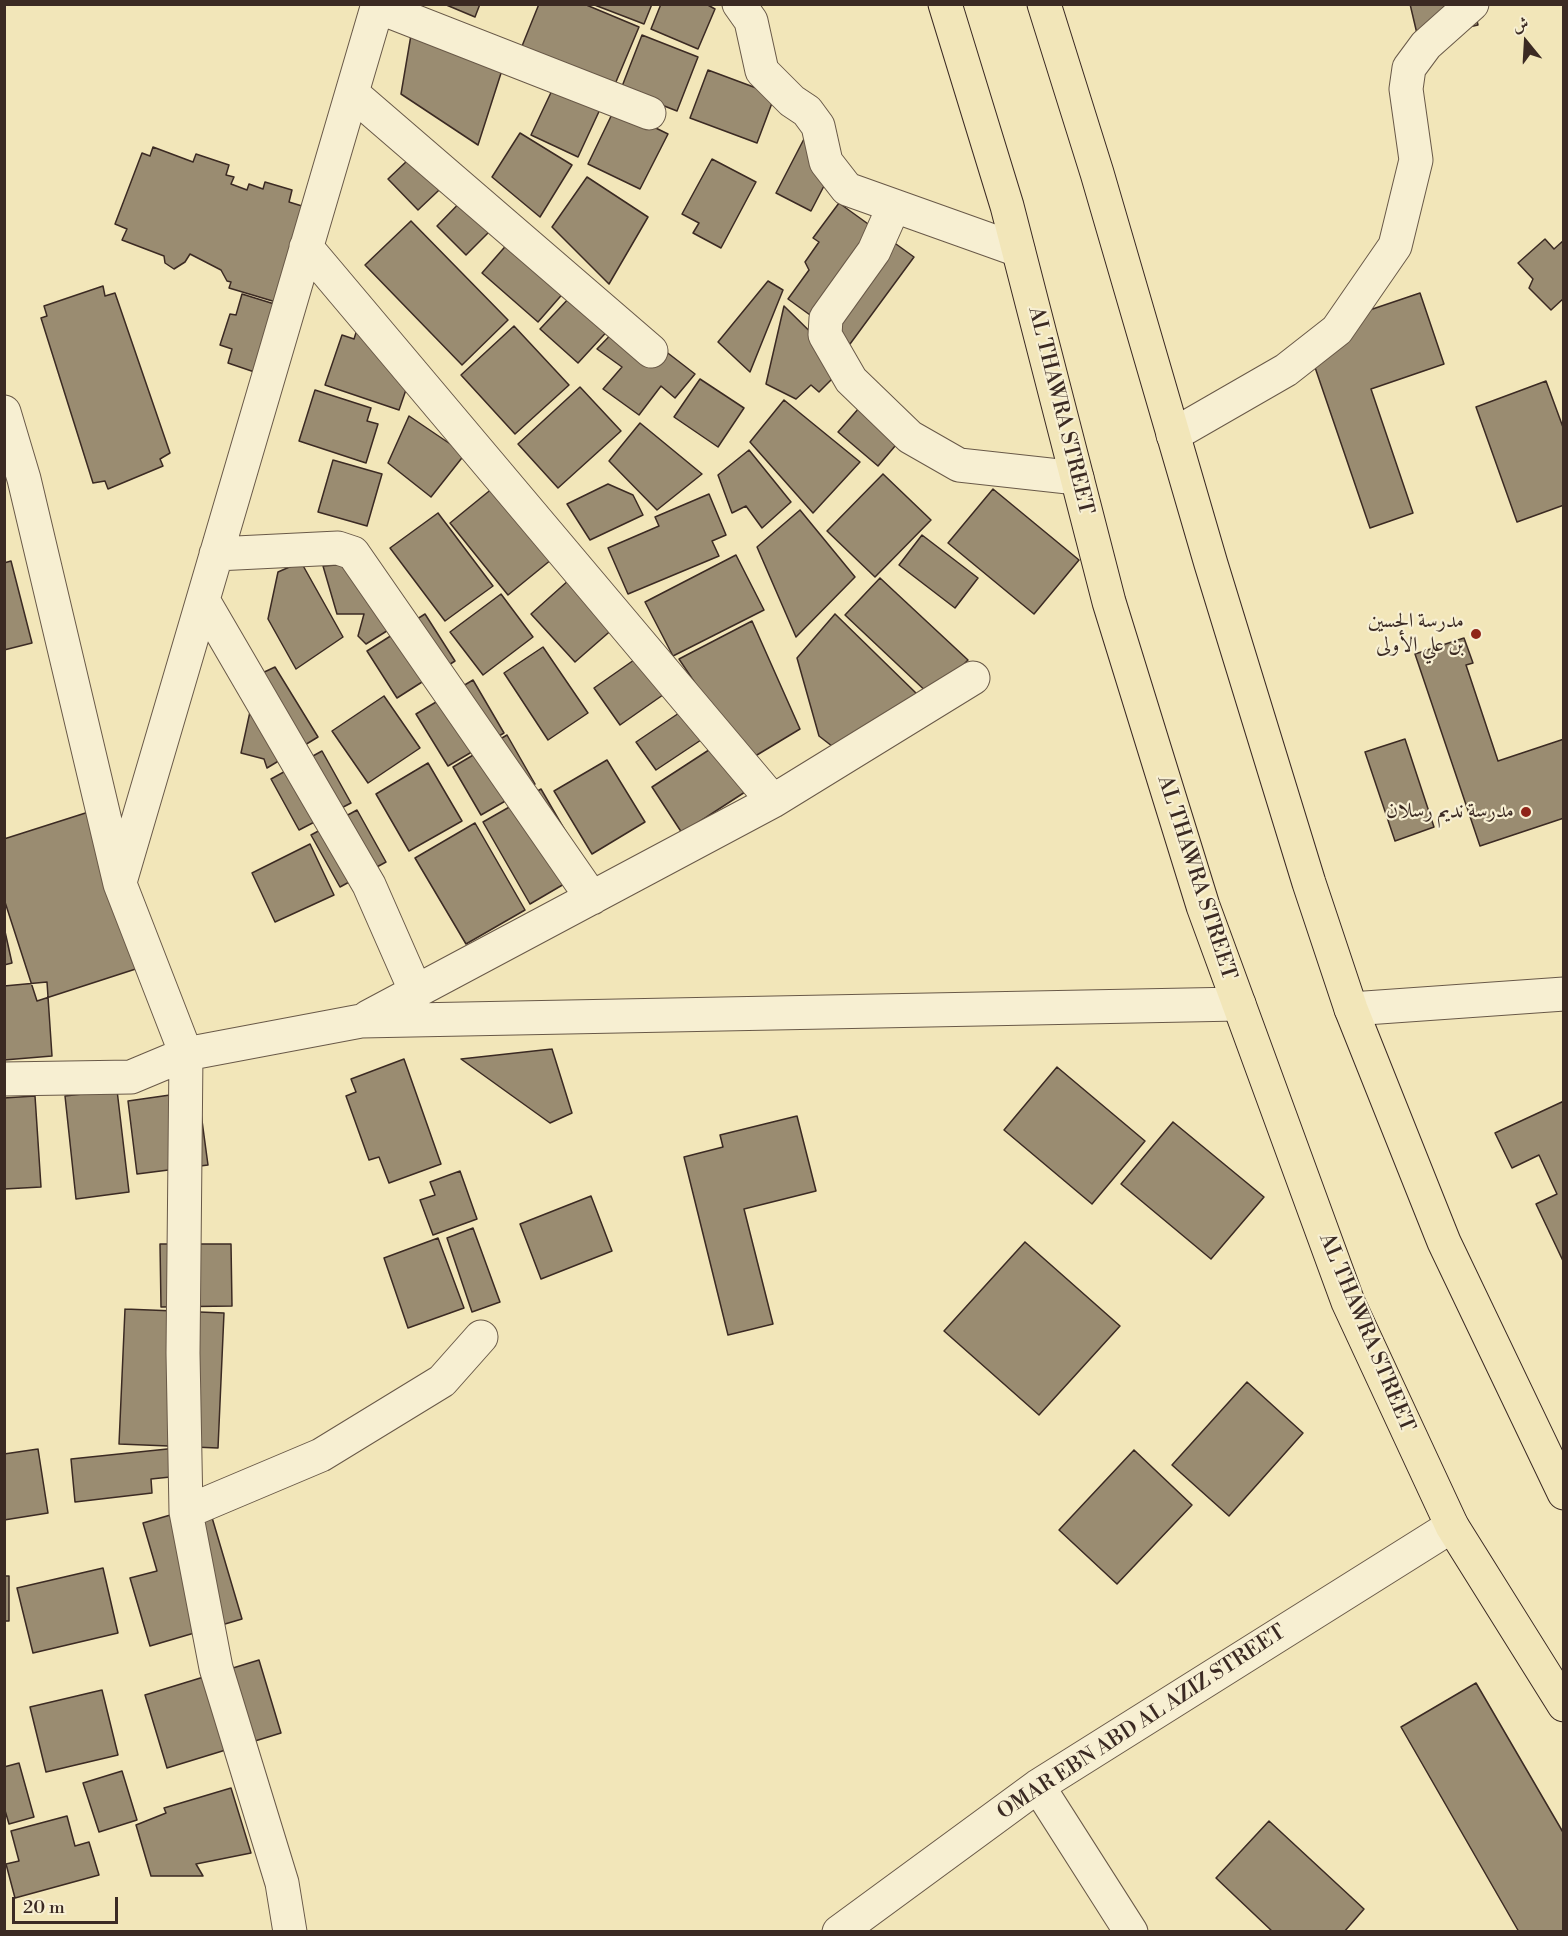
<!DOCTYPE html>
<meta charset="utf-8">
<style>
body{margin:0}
#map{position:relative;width:1568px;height:1936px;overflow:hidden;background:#f2e6b9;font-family:"Libre Bodoni",Amiri,serif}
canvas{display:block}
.frame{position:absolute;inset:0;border:6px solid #3b2a23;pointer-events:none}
.north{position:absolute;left:1496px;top:12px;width:60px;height:60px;-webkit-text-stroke:4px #f7efd2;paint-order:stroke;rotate:342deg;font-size:16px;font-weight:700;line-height:24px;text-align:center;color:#3b2a23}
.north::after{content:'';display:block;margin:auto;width:21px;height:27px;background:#3b2a23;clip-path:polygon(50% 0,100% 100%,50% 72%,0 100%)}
.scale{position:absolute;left:12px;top:1897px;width:106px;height:27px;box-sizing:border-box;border:3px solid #3b2a23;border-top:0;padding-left:8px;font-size:18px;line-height:21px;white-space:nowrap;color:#3b2a23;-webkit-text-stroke:4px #f7efd2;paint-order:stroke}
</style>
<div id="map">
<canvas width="1568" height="1936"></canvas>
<div class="frame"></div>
<div class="north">ش</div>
<div class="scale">20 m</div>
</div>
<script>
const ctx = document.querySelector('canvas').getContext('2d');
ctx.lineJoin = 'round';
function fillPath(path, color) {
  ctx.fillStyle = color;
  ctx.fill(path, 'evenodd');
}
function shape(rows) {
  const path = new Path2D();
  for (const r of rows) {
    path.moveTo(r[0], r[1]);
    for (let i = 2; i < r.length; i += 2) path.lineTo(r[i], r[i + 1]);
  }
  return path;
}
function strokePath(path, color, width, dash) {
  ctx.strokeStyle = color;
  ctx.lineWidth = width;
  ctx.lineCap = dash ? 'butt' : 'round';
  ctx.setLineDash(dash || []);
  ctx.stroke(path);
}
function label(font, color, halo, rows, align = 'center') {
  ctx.font = font + ' "Libre Bodoni",Amiri,serif';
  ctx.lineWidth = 4.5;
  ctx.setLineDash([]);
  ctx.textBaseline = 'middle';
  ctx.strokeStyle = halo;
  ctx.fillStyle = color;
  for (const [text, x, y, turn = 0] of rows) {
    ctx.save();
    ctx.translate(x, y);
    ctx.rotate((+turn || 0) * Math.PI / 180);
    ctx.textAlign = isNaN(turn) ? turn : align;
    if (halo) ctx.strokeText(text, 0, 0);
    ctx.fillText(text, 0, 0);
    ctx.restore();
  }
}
const building = shape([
 [444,4,480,4,475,17,444,4],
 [539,4,584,4,639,27,613,89,520,51,539,4],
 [592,4,652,4,644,24,592,4],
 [661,4,706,4,715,9,698,49,651,29,661,4],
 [1410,4,1473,4,1478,25,1418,38,1410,4],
 [411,35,503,67,478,145,401,94,411,35],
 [642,35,698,57,677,111,621,89,642,35],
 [708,70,775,95,757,143,690,118,708,70],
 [555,84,602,105,578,157,531,135,555,84],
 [615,108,668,134,640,189,588,164,615,108],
 [520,133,572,165,540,217,492,177,520,133],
 [805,137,840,155,811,211,776,193,805,137],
 [153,147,193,162,196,154,229,165,226,175,234,177,231,184,247,190,249,184,263,189,265,182,292,190,289,202,302,206,296,308,229,288,231,282,227,281,221,270,190,254,185,262,174,269,165,263,164,256,122,240,127,229,115,224,142,153,150,156,153,147],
 [409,159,456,174,418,210,388,179,409,159],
 [712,159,756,182,721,248,693,233,699,223,682,214,712,159],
 [587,177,648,217,609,284,552,227,587,177],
 [476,186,506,215,466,255,437,226,476,186],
 [839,203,914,257,850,344,788,299,809,270,805,262,819,242,813,238,839,203],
 [411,221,508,320,462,365,365,265,411,221],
 [524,225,580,274,538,322,482,273,524,225],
 [1545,239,1554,249,1564,240,1564,298,1551,310,1529,288,1533,279,1518,263,1545,239],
 [587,279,624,313,578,363,540,329,587,279],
 [768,281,783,290,750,372,718,342,768,281],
 [103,286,105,296,115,293,170,453,160,459,163,466,108,489,105,481,93,483,41,318,47,316,44,306,103,286],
 [1420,293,1444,364,1371,389,1413,513,1370,528,1307,344,1346,318,1420,293],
 [242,294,297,311,275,379,228,363,232,349,220,345,230,314,236,315,242,294],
 [784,306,845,366,819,392,811,385,796,399,766,384,784,306],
 [361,317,418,355,399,410,325,385,342,335,354,339,361,317],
 [625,320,695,374,675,398,661,386,639,415,603,389,622,367,597,349,625,320],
 [514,326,569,385,515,434,461,375,514,326],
 [700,379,744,408,718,447,674,417,700,379],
 [1546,381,1564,430,1564,505,1517,522,1476,407,1546,381],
 [580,387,621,431,558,488,518,444,580,387],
 [315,390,371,408,367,421,378,424,366,463,299,441,315,390],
 [874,391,913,425,878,466,838,432,874,391],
 [784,400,860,462,813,513,750,442,784,400],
 [409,416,465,454,431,497,388,463,409,416],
 [640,423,702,474,657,510,609,461,640,423],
 [749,450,791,502,762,528,746,506,732,513,718,475,749,450],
 [333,460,382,474,367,526,318,512,333,460],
 [883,474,931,520,875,577,827,531,883,474],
 [499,483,557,555,508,595,450,523,499,483],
 [608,484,633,495,643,515,590,540,567,504,608,484],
 [993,489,1079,560,1034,614,948,543,993,489],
 [709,494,726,535,712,541,719,556,628,594,608,548,659,526,655,517,709,494],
 [800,510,855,577,796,637,757,547,800,510],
 [438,513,493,586,445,621,390,548,438,513],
 [922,535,978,578,955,608,899,565,922,535],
 [736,555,764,610,673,656,645,602,736,555],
 [11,561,32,643,4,650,4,563,11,561],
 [301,562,343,637,296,669,268,619,278,572,301,562],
 [377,562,414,614,366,644,358,636,364,614,337,614,323,566,377,562],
 [579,571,623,620,575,662,531,614,579,571],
 [880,578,968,660,932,697,845,615,880,578],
 [501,594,533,637,483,675,450,632,501,594],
 [425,614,455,661,397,698,367,651,425,614],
 [835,614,918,695,837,750,819,736,797,658,835,614],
 [752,621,800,729,747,761,679,659,752,621],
 [1464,638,1473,663,1466,665,1498,761,1564,739,1564,818,1480,846,1415,654,1464,638],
 [543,647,588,713,548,740,504,673,543,647],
 [644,653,670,690,620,725,594,688,644,653],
 [275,667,318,737,267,768,264,759,241,753,258,675,275,667],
 [473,680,504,733,448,766,416,714,473,680],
 [384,696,420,748,368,783,332,731,384,696],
 [685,709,704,738,656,770,636,742,685,709],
 [507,735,535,784,481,815,453,767,507,735],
 [1405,739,1434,827,1395,841,1365,752,1405,739],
 [715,746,745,792,682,833,652,787,715,746],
 [322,751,351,803,299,830,271,779,322,751],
 [607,760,645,822,592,854,554,791,607,760],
 [428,763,462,821,409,851,376,794,428,763],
 [541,789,588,870,530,904,483,822,541,789],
 [98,809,148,965,37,1001,4,899,4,839,98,809],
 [357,810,386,862,340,887,311,835,357,810],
 [475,823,525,910,466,944,415,858,475,823],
 [310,844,334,895,275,922,252,873,310,844],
 [4,927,12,963,4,965,4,927],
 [47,982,52,1056,4,1060,4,986,47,982],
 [552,1049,572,1113,550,1123,461,1059,552,1049],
 [404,1059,441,1164,389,1183,379,1157,369,1160,346,1096,356,1092,351,1079,404,1059],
 [1057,1067,1145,1141,1092,1204,1004,1130,1057,1067],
 [117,1090,129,1192,76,1199,65,1096,117,1090],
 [198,1091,208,1165,137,1174,128,1101,198,1091],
 [35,1096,41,1187,4,1189,4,1098,35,1096],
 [1564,1101,1564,1263,1536,1204,1557,1194,1539,1155,1512,1168,1495,1133,1564,1101],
 [797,1116,816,1191,744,1209,773,1324,728,1335,684,1157,723,1147,720,1135,797,1116],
 [1173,1122,1264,1197,1211,1259,1121,1184,1173,1122],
 [460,1171,477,1219,433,1235,420,1200,435,1195,430,1182,460,1171],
 [591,1196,612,1251,541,1279,520,1224,591,1196],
 [473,1228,500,1302,472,1312,447,1238,473,1228],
 [438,1238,464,1308,408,1328,384,1258,438,1238],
 [1025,1242,1120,1326,1039,1415,944,1331,1025,1242],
 [160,1244,231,1244,232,1306,161,1307,160,1244],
 [125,1309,224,1313,218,1448,119,1444,125,1309],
 [1247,1382,1303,1433,1229,1516,1172,1465,1247,1382],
 [177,1448,180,1476,151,1479,152,1493,75,1502,71,1459,177,1448],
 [38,1449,48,1513,4,1520,4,1454,38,1449],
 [1134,1450,1192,1505,1117,1584,1059,1530,1134,1450],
 [208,1504,242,1619,150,1646,130,1578,157,1571,143,1523,208,1504],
 [103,1568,118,1633,33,1653,17,1588,103,1568],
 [4,1576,9,1576,9,1621,4,1621,4,1576],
 [259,1660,281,1733,167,1768,145,1695,259,1660],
 [1476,1683,1564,1834,1564,1932,1519,1932,1401,1727,1476,1683],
 [102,1690,118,1755,46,1772,30,1707,102,1690],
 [19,1763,34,1817,9,1824,4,1807,4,1767,19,1763],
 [122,1771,137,1820,99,1832,83,1783,122,1771],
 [231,1788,251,1853,196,1864,203,1876,151,1876,136,1825,166,1813,164,1808,231,1788],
 [67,1816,75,1846,89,1842,99,1875,15,1898,6,1864,19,1861,11,1831,67,1816],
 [1269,1821,1364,1909,1344,1932,1273,1932,1216,1878,1269,1821]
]);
fillPath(building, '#9a8c71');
strokePath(building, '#3b2a23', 1.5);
const minor = shape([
 [739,4,751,21,762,71,792,101,807,111,818,126,826,162,847,189,1018,250],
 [378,7,649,113],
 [353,94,651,351],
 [894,206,874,251,826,318,825,335,851,380,910,437,959,465,1077,478],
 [306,247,773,801],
 [4,412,24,479,120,884,186,1054,183,1353,186,1512,216,1668,282,1883,290,1932],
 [1173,435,1286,370,1337,330,1395,246,1416,160,1406,89,1409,68,1426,45,1472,4],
 [216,554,338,548,353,553,592,898],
 [203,600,369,885,416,992],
 [120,882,378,4],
 [1351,1009,1564,994],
 [368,1017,773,801,973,678],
 [4,1079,131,1077,186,1054,361,1021,1239,1004],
 [186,1512,321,1455,442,1381,481,1337],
 [1038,1786,1131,1932],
 [839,1932,1038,1786,1452,1526]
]);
const major = shape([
 [945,4,1007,206,1109,602,1203,906,1348,1302,1452,1526,1564,1705],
 [1044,4,1097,173,1211,564,1309,883,1351,1009,1444,1242,1564,1493]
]);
strokePath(minor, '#695948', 35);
strokePath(major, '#3b2a23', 35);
strokePath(minor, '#f7efd2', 33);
strokePath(major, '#f2e6b9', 33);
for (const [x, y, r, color] of [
 [1476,634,6,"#8f2418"],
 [1526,812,6,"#8f2418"]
]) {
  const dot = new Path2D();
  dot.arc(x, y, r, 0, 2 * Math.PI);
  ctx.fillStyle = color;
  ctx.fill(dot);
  strokePath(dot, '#f7efd2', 2);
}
label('21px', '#3b2a23', '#f7efd2', [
 ["AL THAWRA STREET",1060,411,76],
 ["AL THAWRA STREET",1196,878,72],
 ["AL THAWRA STREET",1366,1333,67],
 ["OMAR EBN ABD AL AZIZ STREET",1142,1723,-33]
]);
label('21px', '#3b2a23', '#f7efd2', [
 ["مدرسة الحسين",1464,622],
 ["بن علي الأولى",1464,646],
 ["مدرسة نديم رسلان",1514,812]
], 'right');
</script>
